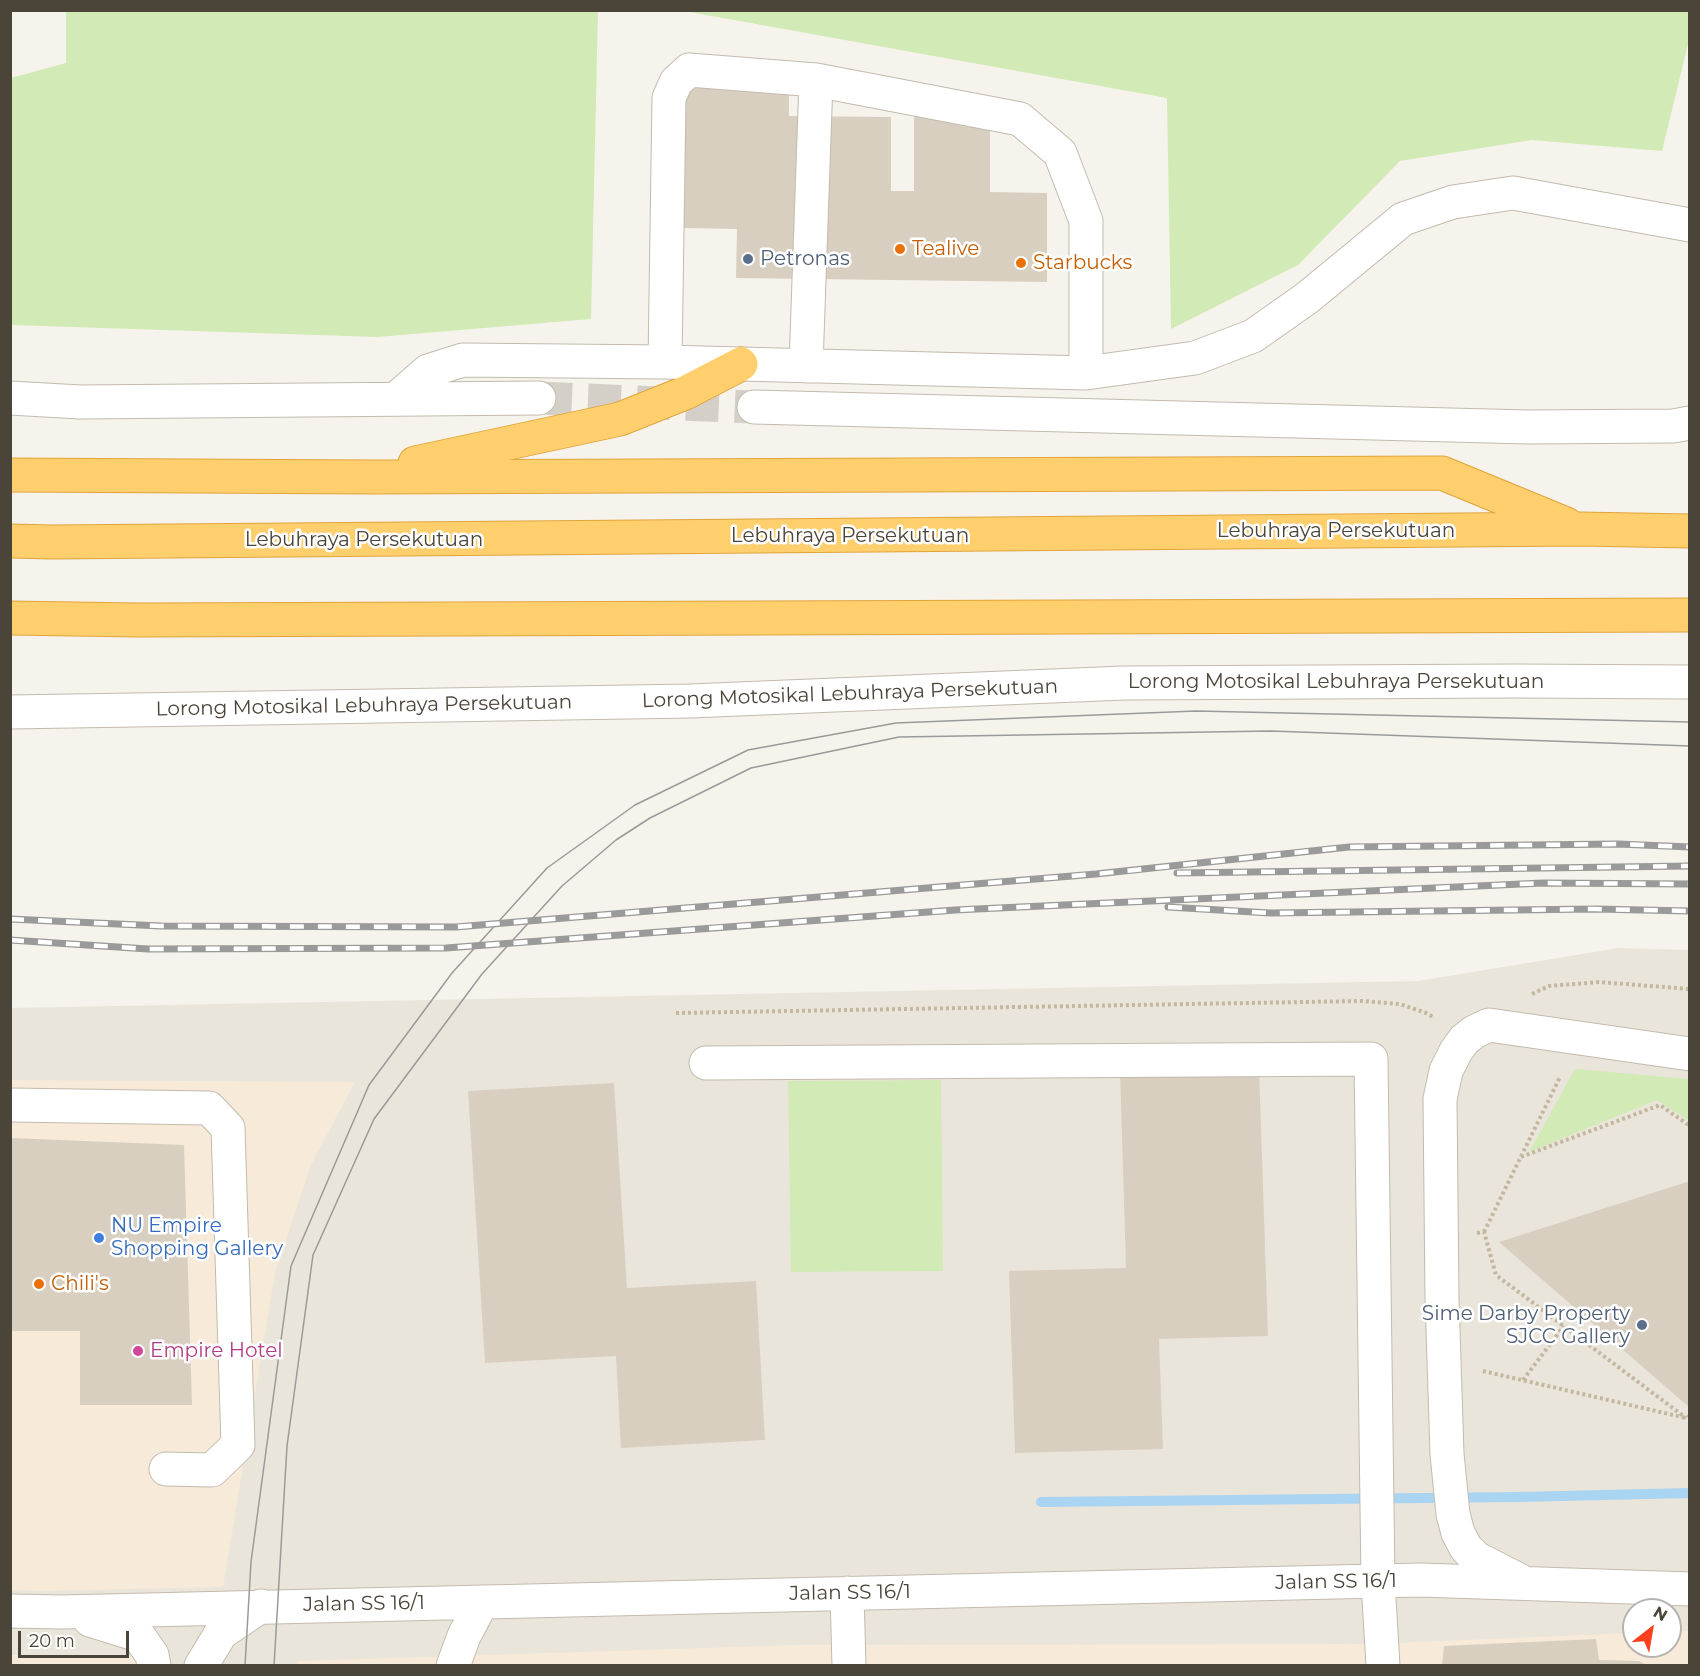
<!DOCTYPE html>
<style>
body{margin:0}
#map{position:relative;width:1700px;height:1676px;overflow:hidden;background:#f6f3ec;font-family:Montserrat,sans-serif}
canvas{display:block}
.frame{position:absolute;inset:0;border:12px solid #4b4439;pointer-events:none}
.north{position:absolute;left:1622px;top:1598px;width:60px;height:60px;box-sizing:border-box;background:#fff;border:2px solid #b7b4b0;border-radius:50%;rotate:31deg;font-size:16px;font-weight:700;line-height:24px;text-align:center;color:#4b4439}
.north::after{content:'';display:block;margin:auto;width:21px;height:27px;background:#fc3f1d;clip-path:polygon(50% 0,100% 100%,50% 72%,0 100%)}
.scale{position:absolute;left:18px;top:1631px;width:111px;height:27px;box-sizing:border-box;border:3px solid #4b4439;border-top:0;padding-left:8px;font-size:18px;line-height:21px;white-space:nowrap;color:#4b4439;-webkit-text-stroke:4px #fff;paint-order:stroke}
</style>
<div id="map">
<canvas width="1700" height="1676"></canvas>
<div class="frame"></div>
<div class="north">N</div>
<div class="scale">20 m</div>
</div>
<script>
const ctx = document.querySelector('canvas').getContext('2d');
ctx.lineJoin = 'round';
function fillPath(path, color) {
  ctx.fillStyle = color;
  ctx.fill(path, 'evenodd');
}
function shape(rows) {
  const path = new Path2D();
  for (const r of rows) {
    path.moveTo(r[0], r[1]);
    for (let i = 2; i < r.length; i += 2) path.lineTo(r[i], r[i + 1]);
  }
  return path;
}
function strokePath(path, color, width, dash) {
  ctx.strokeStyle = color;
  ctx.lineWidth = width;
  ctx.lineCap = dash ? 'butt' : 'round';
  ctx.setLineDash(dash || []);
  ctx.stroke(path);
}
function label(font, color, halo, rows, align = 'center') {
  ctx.font = font + ' Montserrat,sans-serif';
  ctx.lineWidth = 5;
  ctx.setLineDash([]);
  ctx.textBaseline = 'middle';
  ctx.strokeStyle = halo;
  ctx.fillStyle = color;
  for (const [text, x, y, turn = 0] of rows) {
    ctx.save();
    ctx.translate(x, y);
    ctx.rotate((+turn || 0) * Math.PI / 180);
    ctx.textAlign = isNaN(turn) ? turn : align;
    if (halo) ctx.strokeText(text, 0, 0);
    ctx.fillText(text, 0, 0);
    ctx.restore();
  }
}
fillPath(shape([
 [1619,948,1689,950,1689,1665,11,1665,10,1008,1418,981],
 [1634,1610,1670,1610,1670,1646,1634,1646]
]), '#eae5da');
fillPath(shape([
 [11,1080,355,1082,311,1165,275,1273,223,1587,41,1591,11,1590],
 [1690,1631,1689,1666,297,1666,298,1661,800,1645,1371,1644,1634,1633,1634,1646,1670,1646,1670,1632],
 [10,1655,138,1655,138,1665,11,1665]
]), '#f7ead8');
fillPath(shape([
 [1689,10,1689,40,1662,151,1532,140,1400,161,1298,265,1171,329,1167,98,684,11],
 [66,11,598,11,591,319,377,337,11,325,11,78,66,63],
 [1575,1069,1689,1079,1689,1121,1657,1100,1529,1152],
 [941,1080,943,1271,791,1272,788,1081]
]), '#d2eab5');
strokePath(shape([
 [1041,1502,1518,1497,1690,1493]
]), '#a9d4f2', 10);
fillPath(shape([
 [685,79,789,80,789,116,891,117,891,191,914,191,914,113,990,114,990,192,1047,193,1047,282,736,278,737,229,684,228],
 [1259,1067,1268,1336,1159,1339,1163,1449,1015,1453,1009,1271,1126,1268,1120,1071],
 [614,1083,627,1288,756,1281,765,1440,621,1448,616,1356,485,1363,468,1091],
 [10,1138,184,1145,192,1405,80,1405,80,1331,10,1331],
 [1690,1181,1690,1408,1499,1242],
 [1596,1639,1599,1660,1639,1661,1648,1666,1442,1666,1444,1646]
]), '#d8cfc1');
strokePath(shape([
 [539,398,754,407]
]), '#d4d0c8', 33, [33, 16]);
const minor = shape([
 [816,80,1020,119,1060,153,1086,221,1086,373],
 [665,362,669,98,676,82,689,70,816,80,806,366],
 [10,398,80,402,539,398],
 [396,399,428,371,463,360,665,362,1086,373,1195,358,1253,336,1307,298,1403,219,1453,202,1513,193,1690,225],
 [754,407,1528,427,1673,426,1690,423],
 [10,712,690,701,1124,683,1514,681,1690,682],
 [706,1063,1371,1059,1378,1581,1383,1666],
 [10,1105,209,1108,228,1128,238,1445,212,1470,166,1469],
 [1519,1580,1476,1558,1466,1548,1458,1533,1453,1514,1447,1454,1442,1298,1440,1099,1446,1071,1456,1051,1464,1040,1474,1032,1489,1025,1690,1054],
 [847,1593,849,1666],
 [10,1611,62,1612,1378,1581,1420,1580,1690,1589],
 [90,1620,138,1635,152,1655,154,1666],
 [201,1666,221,1633,261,1606],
 [453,1666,464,1636,482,1602]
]);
const highway = shape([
 [415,463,620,419,685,393,741,364],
 [10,475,373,477,1442,473,1566,524],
 [10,541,52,542,1579,529,1690,531],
 [10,618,138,620,1690,615]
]);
strokePath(minor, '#c2bbae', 35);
strokePath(highway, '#e0a43c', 35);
strokePath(shape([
 [1532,994,1549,986,1599,982,1690,989],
 [676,1013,1362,1001,1400,1004,1426,1013,1435,1018],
 [1521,1157,1660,1105,1690,1126],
 [1484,1232,1560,1077],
 [1477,1233,1484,1232,1496,1275,1686,1418],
 [1483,1371,1686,1418,1690,1416],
 [1523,1380,1564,1326]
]), '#c4b79f', 4, [3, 3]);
strokePath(minor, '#fff', 33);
strokePath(highway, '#ffcf6e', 33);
strokePath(shape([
 [245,1666,251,1562,291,1266,369,1085,452,973,547,868,635,805,748,750,896,723,1196,711,1690,722],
 [274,1666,287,1446,313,1255,374,1119,482,974,562,886,616,840,650,818,751,768,899,737,1271,731,1690,746]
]), '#9a9a9a', 1.5);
const rail = shape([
 [1177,873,1690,866],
 [1168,907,1270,913,1595,909,1690,911],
 [10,919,161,926,456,927,1096,874,1349,847,1618,844,1690,847],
 [10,940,148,949,446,948,955,910,1543,883,1690,884]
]);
strokePath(rail, '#9a9a9a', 7);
strokePath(rail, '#fff', 4.5, [14]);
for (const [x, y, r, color] of [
 [900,249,6,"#e8710a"],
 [748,259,6,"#5c6f8a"],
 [1021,263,6,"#e8710a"],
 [99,1238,6,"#3f7fe0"],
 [39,1284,6,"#e8710a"],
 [1642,1325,6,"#5c6f8a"],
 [138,1351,6,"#d1479c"]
]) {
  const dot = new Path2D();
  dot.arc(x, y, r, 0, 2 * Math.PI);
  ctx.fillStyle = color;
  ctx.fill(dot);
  strokePath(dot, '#fff', 2);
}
label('20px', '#c56008', '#fff', [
 ["Tealive",912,249],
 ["Starbucks",1033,263],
 ["Chili's",51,1284]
], 'left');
label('20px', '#4e5e75', '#fff', [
 ["Petronas",760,259],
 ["Sime Darby Property",1630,1314,"right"],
 ["SJCC Gallery",1630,1337,"right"]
], 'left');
label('20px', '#4b4439', '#fff', [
 ["Lebuhraya Persekutuan",1336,531],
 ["Lebuhraya Persekutuan",850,536],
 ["Lebuhraya Persekutuan",364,540],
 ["Lorong Motosikal Lebuhraya Persekutuan",1336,682],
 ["Lorong Motosikal Lebuhraya Persekutuan",850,694,-2],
 ["Lorong Motosikal Lebuhraya Persekutuan",364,706,-1],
 ["Jalan SS 16/1",1336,1582,-1],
 ["Jalan SS 16/1",850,1593,-1],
 ["Jalan SS 16/1",364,1604,-1]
]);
label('20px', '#366cbe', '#fff', [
 ["NU Empire",111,1226],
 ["Shopping Gallery",111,1249]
], 'left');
label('20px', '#b23c85', '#fff', [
 ["Empire Hotel",150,1351]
], 'left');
</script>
